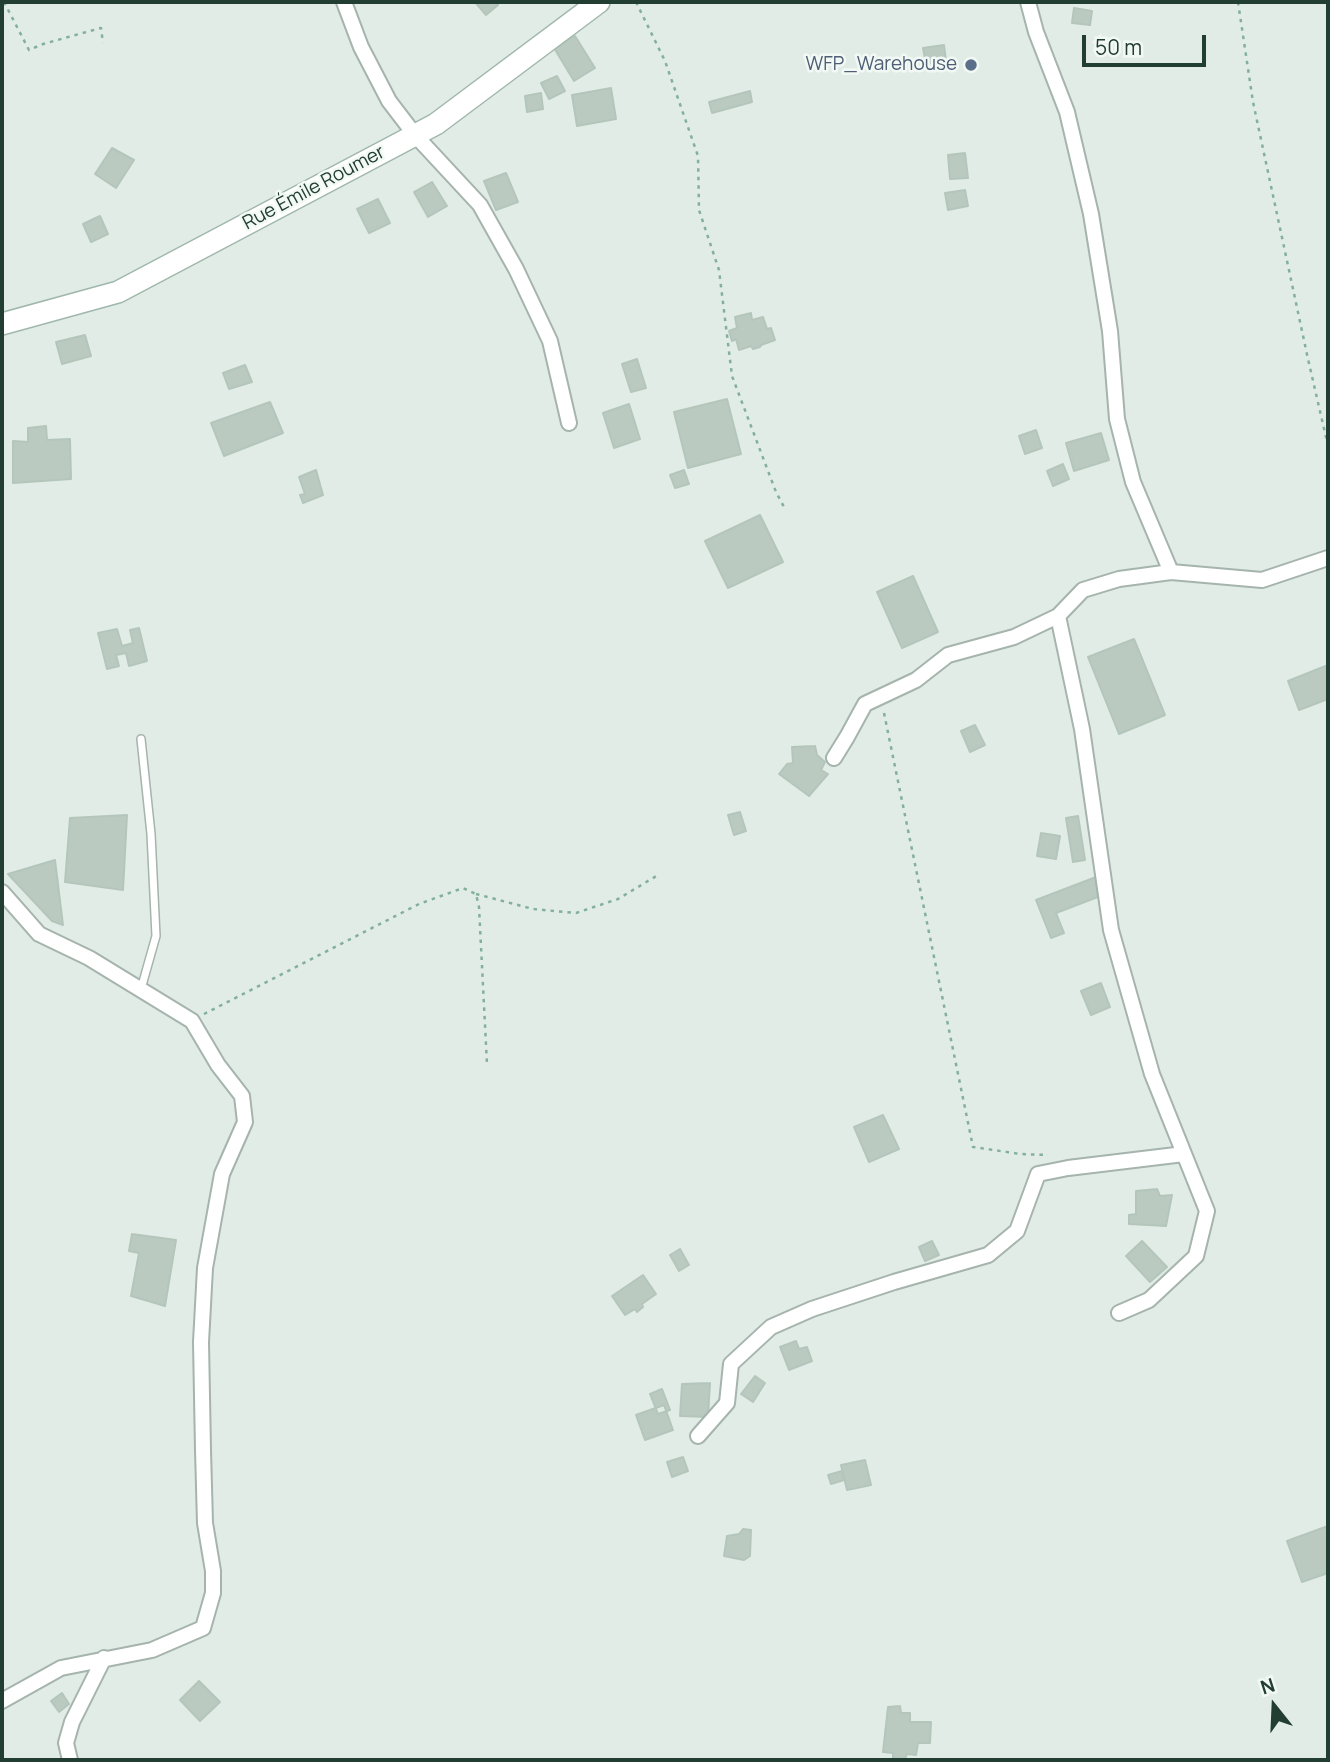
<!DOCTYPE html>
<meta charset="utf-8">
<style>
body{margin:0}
#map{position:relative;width:1330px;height:1762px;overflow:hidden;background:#e2ece6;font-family:Manrope,sans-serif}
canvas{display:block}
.frame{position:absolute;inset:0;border:4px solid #223d32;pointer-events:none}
.north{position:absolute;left:1239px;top:1671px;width:70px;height:70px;-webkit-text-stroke:5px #f2f9f5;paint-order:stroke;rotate:342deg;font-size:19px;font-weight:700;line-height:28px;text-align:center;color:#223d32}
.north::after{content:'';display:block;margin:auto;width:24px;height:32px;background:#223d32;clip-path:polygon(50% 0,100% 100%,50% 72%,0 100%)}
.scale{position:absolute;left:1082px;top:35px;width:124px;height:32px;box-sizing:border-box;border:4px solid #223d32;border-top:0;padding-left:9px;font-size:21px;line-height:24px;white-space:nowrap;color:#223d32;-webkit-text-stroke:5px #f2f9f5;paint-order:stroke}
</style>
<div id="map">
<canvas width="1330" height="1762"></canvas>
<div class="frame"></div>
<div class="north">N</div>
<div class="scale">50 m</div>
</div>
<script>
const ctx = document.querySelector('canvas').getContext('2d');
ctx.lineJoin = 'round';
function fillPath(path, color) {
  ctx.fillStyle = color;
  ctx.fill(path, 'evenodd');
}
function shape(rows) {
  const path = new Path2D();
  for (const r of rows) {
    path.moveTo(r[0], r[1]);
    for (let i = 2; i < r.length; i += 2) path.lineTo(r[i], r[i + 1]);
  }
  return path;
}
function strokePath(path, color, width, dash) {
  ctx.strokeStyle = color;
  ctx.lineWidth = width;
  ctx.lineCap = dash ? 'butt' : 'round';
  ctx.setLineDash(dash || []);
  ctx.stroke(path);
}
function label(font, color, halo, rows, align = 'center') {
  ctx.font = font + ' Manrope,sans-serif';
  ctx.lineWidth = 5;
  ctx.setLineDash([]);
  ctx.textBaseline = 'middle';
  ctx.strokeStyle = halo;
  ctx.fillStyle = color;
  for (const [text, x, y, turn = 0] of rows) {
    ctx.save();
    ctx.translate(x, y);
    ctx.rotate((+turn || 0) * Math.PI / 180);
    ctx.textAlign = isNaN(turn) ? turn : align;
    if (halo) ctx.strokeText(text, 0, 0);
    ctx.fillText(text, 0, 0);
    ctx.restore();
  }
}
const building = shape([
 [475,2,496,2,498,5,486,15,475,2],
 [1074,8,1092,11,1090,25,1072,23,1074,8],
 [575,36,595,68,574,81,554,48,575,36],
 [944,45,946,61,926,64,923,48,944,45],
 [557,76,565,91,549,99,541,83,557,76],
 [611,88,616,119,577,126,572,95,611,88],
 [750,91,752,102,712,113,709,102,750,91],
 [541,93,543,109,527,112,525,96,541,93],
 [112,148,134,160,116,188,95,174,112,148],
 [965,153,968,178,950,179,948,155,965,153],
 [506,173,518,202,496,210,484,181,506,173],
 [432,182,447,206,428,217,414,192,432,182],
 [965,190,968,206,948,210,945,193,965,190],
 [378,199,390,223,369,233,357,209,378,199],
 [100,216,108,234,91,242,83,224,100,216],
 [751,313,752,320,763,317,767,329,771,328,775,340,761,345,760,347,753,349,751,346,739,350,736,339,732,341,729,331,737,328,735,317,751,313],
 [85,335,91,356,62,364,56,342,85,335],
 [637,359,646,388,631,392,622,364,637,359],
 [245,365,252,382,229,389,223,373,245,365],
 [727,399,741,454,688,468,674,412,727,399],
 [270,402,283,433,224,456,211,423,270,402],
 [629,404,640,439,614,448,603,413,629,404],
 [46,426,47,440,70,439,71,479,13,483,13,441,28,442,28,428,46,426],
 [1036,430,1042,448,1025,454,1019,436,1036,430],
 [1101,433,1109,460,1074,471,1066,443,1101,433],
 [1063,464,1069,479,1053,486,1047,471,1063,464],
 [316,470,323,495,303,503,300,495,305,494,299,477,316,470],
 [684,470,689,484,675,488,670,475,684,470],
 [760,515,783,562,728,588,705,541,760,515],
 [913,576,938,632,902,648,877,592,913,576],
 [139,628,147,661,129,666,126,653,116,655,119,666,107,669,98,633,117,629,122,646,133,643,130,630,139,628],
 [1134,639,1165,715,1119,734,1088,657,1134,639],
 [1328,665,1328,699,1299,710,1288,681,1328,665],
 [975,725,985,745,970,752,961,731,975,725],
 [815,746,817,755,825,762,821,770,828,774,809,796,779,774,787,764,793,763,792,747,815,746],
 [740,812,746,831,734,835,728,815,740,812],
 [127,815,123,890,65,882,70,818,127,815],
 [1078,816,1085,860,1073,862,1066,818,1078,816],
 [1041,833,1060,836,1056,859,1037,856,1041,833],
 [55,860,63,925,52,921,8,874,55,860],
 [1096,877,1103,895,1056,913,1064,933,1051,938,1036,900,1096,877],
 [1101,983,1110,1007,1091,1015,1081,991,1101,983],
 [883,1115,899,1149,869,1162,854,1127,883,1115],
 [1157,1189,1160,1196,1172,1195,1166,1226,1129,1224,1129,1215,1136,1214,1136,1191,1157,1189],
 [132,1234,176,1240,165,1306,131,1296,139,1253,129,1251,132,1234],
 [932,1241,939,1255,925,1261,919,1247,932,1241],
 [1142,1241,1167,1267,1150,1282,1126,1256,1142,1241],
 [680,1249,689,1265,679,1271,670,1255,680,1249],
 [643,1275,656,1294,642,1304,643,1307,637,1312,635,1309,625,1315,612,1296,643,1275],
 [796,1341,799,1349,807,1347,812,1361,789,1370,780,1347,796,1341],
 [755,1376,765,1383,753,1402,741,1394,755,1376],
 [710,1383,708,1417,680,1416,682,1384,710,1383],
 [662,1389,670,1410,658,1414,650,1394,662,1389],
 [664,1405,673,1430,645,1440,636,1415,664,1405],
 [683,1457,688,1471,672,1477,667,1462,683,1457],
 [865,1460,871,1485,847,1490,841,1465,865,1460],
 [842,1471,844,1480,831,1484,828,1475,842,1471],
 [1328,1526,1328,1573,1302,1582,1287,1541,1328,1526],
 [743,1529,751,1530,750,1556,744,1560,724,1556,727,1536,739,1534,743,1529],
 [199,1681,220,1702,200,1721,180,1700,199,1681],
 [62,1693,69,1704,59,1712,51,1701,62,1693],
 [900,1706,901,1713,910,1713,910,1722,931,1722,930,1743,918,1743,916,1755,907,1754,905,1759,893,1758,893,1753,883,1752,888,1707,900,1706]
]);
fillPath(building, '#bacac1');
strokePath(building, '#b4c6bc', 2);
const lane = shape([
 [141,739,151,834,156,936,141,989]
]);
const street = shape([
 [344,2,361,47,389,101,415,135,480,205,516,269,550,341,569,423],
 [1028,2,1036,32,1067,112,1091,214,1110,331,1117,419,1133,482,1171,572],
 [1058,616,1082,729,1111,930,1152,1074,1207,1211,1196,1256,1149,1300,1119,1313],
 [834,758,847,737,865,704,916,680,948,655,1014,637,1058,616,1083,590,1119,579,1171,572,1262,580,1328,558],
 [2,892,39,934,89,958,192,1021,218,1065,242,1096,245,1122,222,1174,205,1268,201,1342,203,1450,205,1523,213,1571,213,1593,203,1628,152,1650,61,1668,2,1701],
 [698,1436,727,1403,731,1364,771,1327,812,1309,894,1282,988,1255,1017,1231,1038,1174,1068,1168,1184,1154],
 [70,1760,66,1743,72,1722,104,1658]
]);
const secondary = shape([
 [2,324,118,292,436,124,599,2]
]);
strokePath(lane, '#a5b4ac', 10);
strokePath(street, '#a5b4ac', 18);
strokePath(secondary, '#a0b8ac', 24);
strokePath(shape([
 [4,2,29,50,43,44,101,28,103,43],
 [636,2,665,61,698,156,699,210,719,270,732,376,776,492,784,507],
 [1238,2,1253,102,1308,359,1328,446],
 [884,713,973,1147,1020,1154,1048,1155],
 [476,894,533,909,576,913,618,899,658,875],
 [204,1014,419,904,463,888,476,894,479,907,487,1064]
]), '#82b09b', 2.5, [3.5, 5]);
strokePath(lane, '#fff', 7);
strokePath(street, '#fff', 14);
strokePath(secondary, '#fff', 21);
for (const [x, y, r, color] of [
 [971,65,7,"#5c6f8a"]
]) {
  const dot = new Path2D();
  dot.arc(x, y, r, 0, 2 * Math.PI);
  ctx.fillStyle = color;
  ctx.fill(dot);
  strokePath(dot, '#f2f9f5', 2.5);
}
label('19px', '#4e5e75', '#f2f9f5', [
 ["WFP_Warehouse",957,65]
], 'right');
label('19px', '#223d32', '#f2f9f5', [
 ["Rue Émile Roumer",314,188,-28]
]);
</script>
